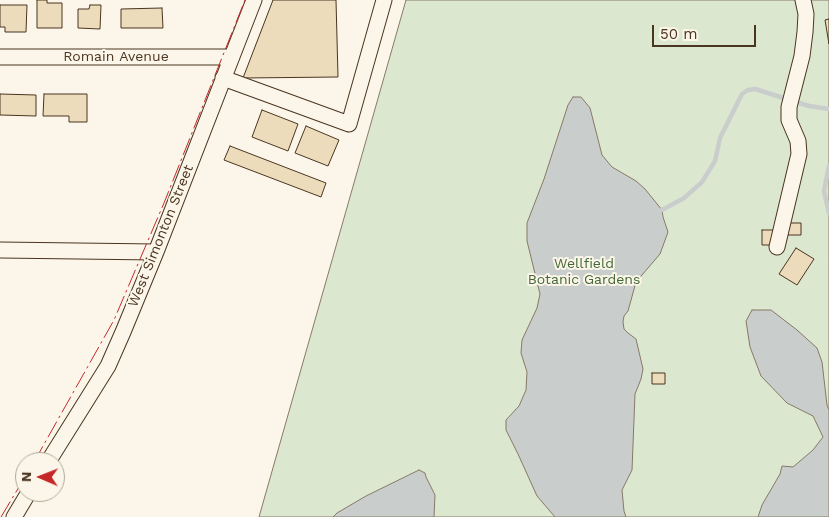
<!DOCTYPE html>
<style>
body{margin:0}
#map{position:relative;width:829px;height:517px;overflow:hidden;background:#fbf6e9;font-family:"Work Sans",sans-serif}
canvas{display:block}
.north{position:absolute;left:15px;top:452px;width:50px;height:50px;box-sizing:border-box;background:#fbf6e9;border:1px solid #b4a999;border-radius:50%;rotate:271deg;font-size:14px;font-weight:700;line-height:20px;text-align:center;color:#4a3520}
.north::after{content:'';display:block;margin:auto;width:18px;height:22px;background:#c62828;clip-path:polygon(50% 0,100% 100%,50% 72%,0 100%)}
.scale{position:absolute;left:652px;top:25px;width:104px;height:22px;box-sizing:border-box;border:2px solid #4a3520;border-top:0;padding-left:6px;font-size:15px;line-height:18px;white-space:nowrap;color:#4a3520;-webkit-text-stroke:4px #fbf6e9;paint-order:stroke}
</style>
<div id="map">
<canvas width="829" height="517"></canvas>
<div class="north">N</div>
<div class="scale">50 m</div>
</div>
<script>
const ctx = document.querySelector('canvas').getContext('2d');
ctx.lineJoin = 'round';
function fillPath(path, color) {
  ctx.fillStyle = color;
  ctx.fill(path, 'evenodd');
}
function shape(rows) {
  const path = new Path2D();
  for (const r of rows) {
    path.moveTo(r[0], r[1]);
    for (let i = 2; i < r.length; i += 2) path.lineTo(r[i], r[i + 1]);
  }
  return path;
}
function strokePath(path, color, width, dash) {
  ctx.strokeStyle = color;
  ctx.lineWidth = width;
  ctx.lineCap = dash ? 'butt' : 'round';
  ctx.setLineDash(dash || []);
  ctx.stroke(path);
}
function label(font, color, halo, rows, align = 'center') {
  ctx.font = font + ' "Work Sans",sans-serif';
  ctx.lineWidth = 4;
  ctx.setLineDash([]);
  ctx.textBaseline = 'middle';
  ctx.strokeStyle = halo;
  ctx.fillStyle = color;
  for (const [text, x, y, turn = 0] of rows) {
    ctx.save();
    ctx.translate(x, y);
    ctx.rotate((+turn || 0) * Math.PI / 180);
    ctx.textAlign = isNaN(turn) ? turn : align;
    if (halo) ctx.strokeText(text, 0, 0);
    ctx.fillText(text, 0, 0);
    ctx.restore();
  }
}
const green = shape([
 [406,0,829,0,829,517,259,517,406,0]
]);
fillPath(green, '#dce7d0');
strokePath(green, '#887966', 1);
const water = shape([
 [573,97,581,97,590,108,602,155,612,167,636,181,645,189,662,210,663,217,668,232,660,254,636,282,628,311,624,316,623,322,624,329,628,333,636,339,643,369,641,379,635,394,632,470,622,490,624,511,626,517,555,517,537,496,518,454,506,430,506,420,519,406,526,390,527,372,521,353,522,340,537,308,540,294,527,241,527,223,544,179,568,105,573,97],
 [752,310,771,310,797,330,817,348,822,362,827,405,829,410,829,517,758,517,762,505,780,474,782,466,793,467,813,450,823,437,813,416,787,403,761,376,750,347,746,321,752,310],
 [419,470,425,473,426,477,435,495,434,517,333,517,337,513,366,496,419,470]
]);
fillPath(water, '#c9cecd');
strokePath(water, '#887966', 1);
strokePath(shape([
 [829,166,824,191,829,213],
 [662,210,684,198,702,182,715,161,720,138,742,94,748,90,755,89,809,106,829,109]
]), '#c9cecd', 4.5);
const building = shape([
 [37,0,47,0,47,3,62,3,62,28,37,28,37,0],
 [273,0,336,0,338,77,243,78,273,0],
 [0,5,27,5,26,32,5,32,5,27,0,27,0,5],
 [90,5,101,5,100,29,78,28,78,9,89,9,90,5],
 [162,8,163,28,121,28,121,9,162,8],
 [829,19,829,44,825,20,829,19],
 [0,94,36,95,36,116,0,115,0,94],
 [44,94,87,94,87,122,69,122,69,116,43,116,44,94],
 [262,110,298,124,288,151,252,137,262,110],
 [306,126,339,140,328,166,295,153,306,126],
 [230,146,326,183,321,197,224,160,230,146],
 [786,223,801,223,801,235,786,235,786,223],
 [762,230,775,230,775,245,762,245,762,230],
 [796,248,814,259,797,285,779,274,796,248],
 [652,373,665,373,665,384,652,384,652,373]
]);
fillPath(building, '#ecdcbc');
strokePath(building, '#4a3520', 1);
const minor = shape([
 [0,57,232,57],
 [223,78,349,124,384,0],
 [777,247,799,154,798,141,789,120,789,107,802,56,805,32,806,14,803,0],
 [0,250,156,252],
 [48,462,108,366,123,332,156,252,254,0],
 [14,517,29,492]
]);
strokePath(minor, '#4a3520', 17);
strokePath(minor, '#fbf6e9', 15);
strokePath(shape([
 [34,462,114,320,164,203,245,0],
 [1,517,25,477]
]), '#c62828', 1, [18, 4, 2.5, 4]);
label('14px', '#4a3520', '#fbf6e9', [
 ["Romain Avenue",116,57],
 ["West Simonton Street",161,236,-68]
]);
label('14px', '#436837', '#fbf6e9', [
 ["Wellfield",584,264],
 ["Botanic Gardens",584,280]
]);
</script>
